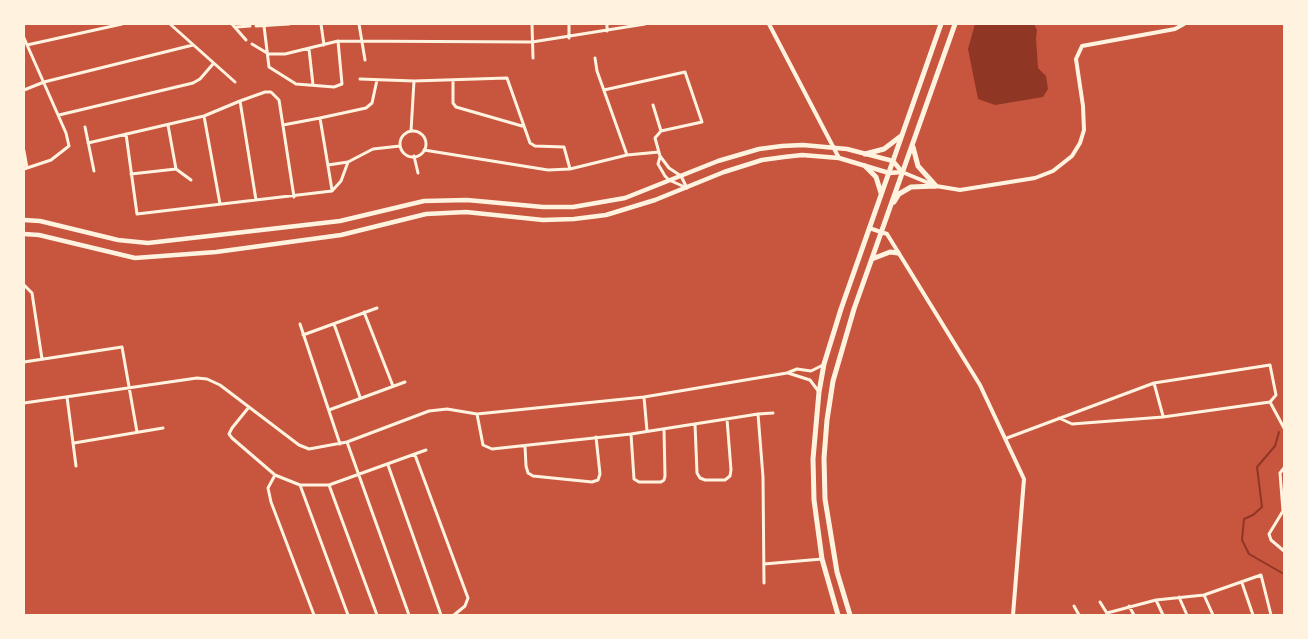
<!DOCTYPE html>
<style>
body{margin:0}
#map{position:relative;width:1308px;height:639px;overflow:hidden;background:#c8553d;font-family:Jost,sans-serif}
canvas{display:block}
.frame{position:absolute;inset:0;border:25px solid #fff3e0;pointer-events:none}
</style>
<div id="map">
<canvas width="1308" height="639"></canvas>
<div class="frame"></div>
</div>
<script>
const ctx = document.querySelector('canvas').getContext('2d');
ctx.lineJoin = 'round';
function fillPath(path, color) {
  ctx.fillStyle = color;
  ctx.fill(path, 'evenodd');
}
function shape(rows) {
  const path = new Path2D();
  for (const r of rows) {
    if (r.length === 3) {
      path.moveTo(r[0] + r[2], r[1]);
      path.arc(r[0], r[1], r[2], 0, 2 * Math.PI);
      continue;
    }
    path.moveTo(r[0], r[1]);
    for (let i = 2; i < r.length; i += 2) path.lineTo(r[i], r[i + 1]);
  }
  return path;
}
function strokePath(path, color, width, dash) {
  ctx.strokeStyle = color;
  ctx.lineWidth = width;
  ctx.lineCap = dash ? 'butt' : 'round';
  ctx.setLineDash(dash || []);
  ctx.stroke(path);
}
fillPath(shape([
 [975,24,1034,24,1037,30,1036,38,1038,68,1046,76,1048,89,1043,97,995,105,978,99,968,49]
]), '#8f3625');
strokePath(shape([
 [1279,432,1275,446,1257,467,1262,507,1253,515,1244,519,1242,540,1249,554,1284,574]
]), '#8f3625', 2);
strokePath(shape([
 [170,24,235,82],
 [232,24,246,40],
 [321,24,324,45],
 [359,24,365,60],
 [532,24,533,58],
 [256,26,289,24],
 [264,26,269,67,296,84,334,87,342,84,338,41],
 [236,27,250,26],
 [607,31,607,24],
 [24,38,66,133,69,146,51,160,24,169],
 [569,38,569,24],
 [252,44,267,53],
 [27,45,122,24],
 [309,49,313,85],
 [268,54,285,54,338,41,532,42,645,24],
 [595,58,597,71,627,155],
 [360,79,414,81,507,78,530,143,535,146,564,147,570,169],
 [453,80,453,103,456,107,522,126],
 [24,90,44,82,193,45],
 [604,90,685,72,702,122,661,131,655,138,660,156,669,168,681,176,687,188],
 [240,101,256,200],
 [653,105,661,131],
 [59,115,193,83,200,79,213,64],
 [204,116,220,204],
 [168,125,176,169,191,180],
 [283,125,320,118],
 [85,127,94,171],
 [411,131,414,81],
 [413,144,13],
 [126,134,137,214,332,191,341,181,348,162],
 [88,143,204,116,240,101,265,92,271,92,279,100,294,197],
 [424,150,548,170,570,169,627,155,659,152],
 [24,151,27,168],
 [414,156,418,173],
 [660,157,658,164,665,176,669,180,687,188],
 [328,165,348,162,373,149,400,146],
 [131,174,176,169],
 [332,190,320,118,366,108,372,103,377,80],
 [24,285,32,293,42,359],
 [364,312,393,386],
 [300,324,340,444],
 [334,324,360,397],
 [303,335,377,308],
 [24,362,122,347,137,432],
 [788,373,810,380,819,392],
 [1154,383,1163,416],
 [67,397,76,466],
 [644,397,647,431],
 [1270,402,1284,428],
 [24,403,197,378,207,379,220,385,299,445,309,449,347,442,429,411,447,409,477,414,644,397,787,373,797,369,811,371,823,365],
 [249,407,232,428,229,434,232,438,275,475,300,485,329,485,426,450],
 [329,410,405,382],
 [477,414,483,445,492,449,631,434,758,414,763,477,764,583],
 [758,414,773,413],
 [1059,418,1072,424,1163,417,1270,402],
 [695,424,697,473,700,478,705,480,725,480,730,476,731,470,727,419],
 [631,434,634,479,639,482,661,482,664,480,665,476,664,429],
 [1007,438,1154,383,1270,365,1276,395,1270,402],
 [347,442,409,615],
 [74,443,163,428],
 [525,446,526,466,528,473,533,476,592,482,598,480,600,474,596,437],
 [415,455,468,598,465,606,454,615],
 [388,465,441,615],
 [1284,468,1280,473,1283,511,1269,534,1271,540,1284,551],
 [275,475,268,488,271,502,314,615],
 [300,485,348,615],
 [329,485,377,615],
 [764,564,822,559],
 [1242,583,1253,615],
 [1204,595,1213,615],
 [1179,597,1187,615],
 [1156,600,1163,615],
 [1100,602,1108,615],
 [1074,606,1079,615],
 [1129,606,1134,615],
 [1107,613,1156,600,1204,595,1261,575,1271,615]
]), '#fff3e0', 3);
strokePath(shape([
 [769,24,839,158],
 [902,172,936,186,960,190,1035,178,1053,171,1072,156,1080,143,1084,130,1083,106,1076,59,1082,46,1175,29,1184,24],
 [869,228,887,234,980,385,1024,479,1013,615]
]), '#fff3e0', 4);
strokePath(shape([
 [24,220,40,221,118,240,148,243,340,221,424,201,467,200,543,207,573,207,625,198,718,161,759,149,782,146,803,145,847,149,893,161,902,172],
 [24,234,39,235,135,258,216,252,341,235,426,214,466,212,543,220,574,219,606,215,655,200,724,172,762,160,784,157,802,155,839,158,889,173,902,172]
]), '#fff3e0', 4.5);
strokePath(shape([
 [913,147,918,166,936,186],
 [865,154,884,149,901,136],
 [865,166,876,177,881,193],
 [894,202,899,194,911,187,936,186],
 [872,259,890,252,898,253],
 [838,615,822,559,814,500,813,459,819,392,824,364,841,309,941,24],
 [850,615,837,572,825,499,824,458,827,420,833,381,854,309,955,24]
]), '#fff3e0', 5);
</script>
